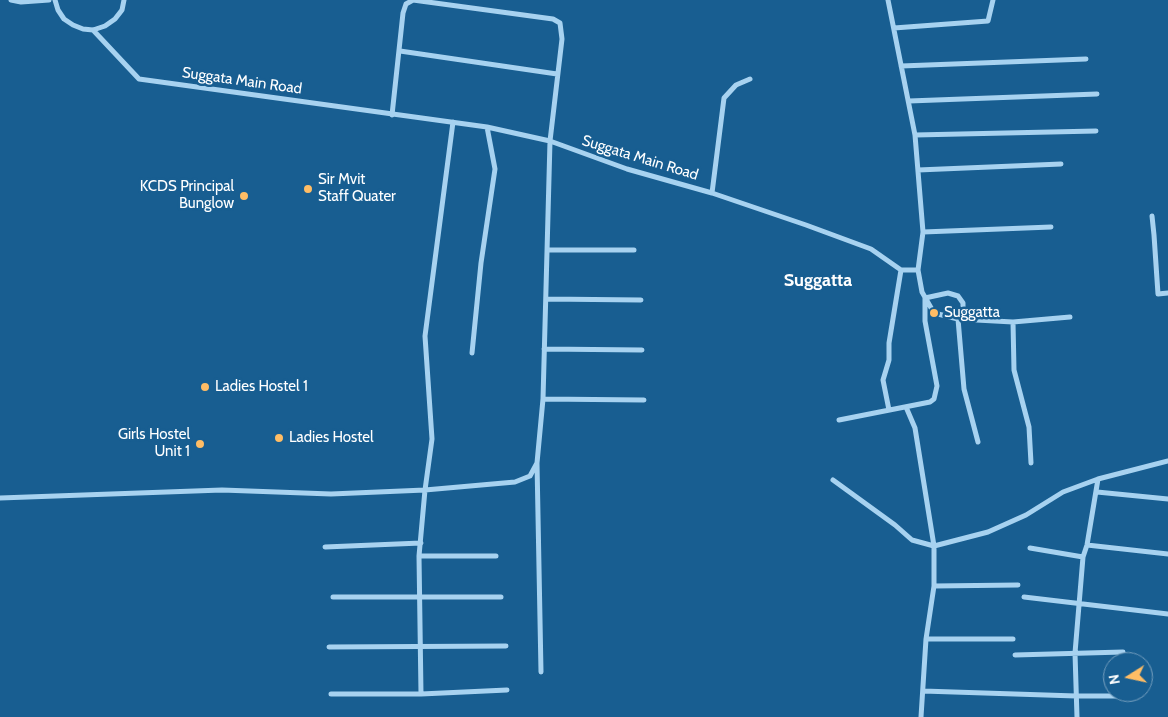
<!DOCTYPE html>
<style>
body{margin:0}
#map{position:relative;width:1168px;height:717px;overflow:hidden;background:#185e91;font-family:Cabin,sans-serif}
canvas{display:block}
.north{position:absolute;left:1103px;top:652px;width:50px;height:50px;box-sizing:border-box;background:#185e91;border:1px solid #749ebd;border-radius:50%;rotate:260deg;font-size:14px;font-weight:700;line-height:20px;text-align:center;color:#fff}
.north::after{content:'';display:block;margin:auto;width:18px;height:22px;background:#ffbd65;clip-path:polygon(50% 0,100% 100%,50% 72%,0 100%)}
</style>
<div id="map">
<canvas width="1168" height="717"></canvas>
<div class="north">N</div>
</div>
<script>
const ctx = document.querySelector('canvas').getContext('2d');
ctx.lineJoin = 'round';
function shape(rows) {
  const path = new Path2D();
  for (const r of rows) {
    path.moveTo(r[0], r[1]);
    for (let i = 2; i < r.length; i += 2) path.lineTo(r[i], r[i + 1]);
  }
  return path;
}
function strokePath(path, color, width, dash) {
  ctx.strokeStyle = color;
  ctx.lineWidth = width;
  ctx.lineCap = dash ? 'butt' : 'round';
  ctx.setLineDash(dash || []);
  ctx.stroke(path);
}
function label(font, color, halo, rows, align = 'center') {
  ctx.font = font + ' Cabin,sans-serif';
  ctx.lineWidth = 5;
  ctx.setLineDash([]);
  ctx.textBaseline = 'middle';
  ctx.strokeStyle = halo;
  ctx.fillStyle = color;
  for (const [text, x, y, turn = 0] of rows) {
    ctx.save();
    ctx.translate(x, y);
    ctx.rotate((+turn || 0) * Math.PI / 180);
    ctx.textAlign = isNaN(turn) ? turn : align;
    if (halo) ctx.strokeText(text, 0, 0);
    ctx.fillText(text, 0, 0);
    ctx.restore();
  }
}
strokePath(shape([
 [11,0,21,2,49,0],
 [55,0,58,10,64,19,73,25,83,29,93,30,105,26,115,19,122,10,124,0],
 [894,28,988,21,993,0],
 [93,30,139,79,487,127,550,141,627,169,712,193,806,225,871,249,901,270,918,270,923,232,915,135,888,0],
 [400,51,557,74],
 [901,66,1086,59],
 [909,101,1097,94],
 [915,135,1096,131],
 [918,170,1061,164],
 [712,193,724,98,736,85,750,79],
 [1152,216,1154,235,1158,294,1168,293],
 [923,232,1051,227],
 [547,250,634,250],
 [918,270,922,292,934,313,958,319,1013,322,1014,370,1029,427,1031,463],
 [546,299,641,300],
 [958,319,964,389,978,442],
 [1013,322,1070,317],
 [544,349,642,350],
 [472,353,481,263,495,169,487,127],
 [543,399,644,400],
 [906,407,915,428,934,546,934,586,926,639,921,717],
 [889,410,883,380,889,360,889,343,901,270],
 [839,420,930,402,934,399,937,386,925,321,925,298,948,293,958,296,963,303,963,319],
 [537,463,541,672],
 [833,480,895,525,912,540,934,546,988,532,1026,515,1063,492,1098,479,1168,461],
 [1097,492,1168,499],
 [0,498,222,490,331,494,425,490,515,482,530,476,537,463,543,399,550,141,562,39,560,23,553,19,413,0,406,4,403,13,392,115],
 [1087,545,1168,554],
 [325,547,421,543],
 [1030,548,1083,557],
 [419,556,496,556],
 [934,586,1018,585],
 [333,597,501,597],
 [1024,597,1168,614],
 [926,639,1013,639],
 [329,647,506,646],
 [1015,655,1123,652],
 [923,691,1076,696,1124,696],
 [331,694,421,694,507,690],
 [421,694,419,556,425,490,432,439,425,336,453,122],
 [1077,717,1075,653,1083,557,1087,545,1098,479]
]), '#a7d2f0', 5);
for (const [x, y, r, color] of [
 [308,189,5,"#ffbd65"],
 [244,196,5,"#ffbd65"],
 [934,313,5,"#ffbd65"],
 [205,387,5,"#ffbd65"],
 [279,438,5,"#ffbd65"],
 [200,444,5,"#ffbd65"]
]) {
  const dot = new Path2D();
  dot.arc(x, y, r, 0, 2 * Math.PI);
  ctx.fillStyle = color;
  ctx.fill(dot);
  strokePath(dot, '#185e91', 2);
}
label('15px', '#fff', '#185e91', [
 ["Suggata Main Road",242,81,8],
 ["Suggata Main Road",640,158,17]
]);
label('15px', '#fff', '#185e91', [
 ["Sir Mvit",318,180],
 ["Staff Quater",318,197],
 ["KCDS Principal",234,187,"right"],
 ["Bunglow",234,204,"right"],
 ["Suggatta",944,313],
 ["Ladies Hostel 1",215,387],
 ["Girls Hostel",190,435,"right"],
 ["Unit 1",190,452,"right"],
 ["Ladies Hostel",289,438]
], 'left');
label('bold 18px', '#fff', '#185e91', [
 ["Suggatta",818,281]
]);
</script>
